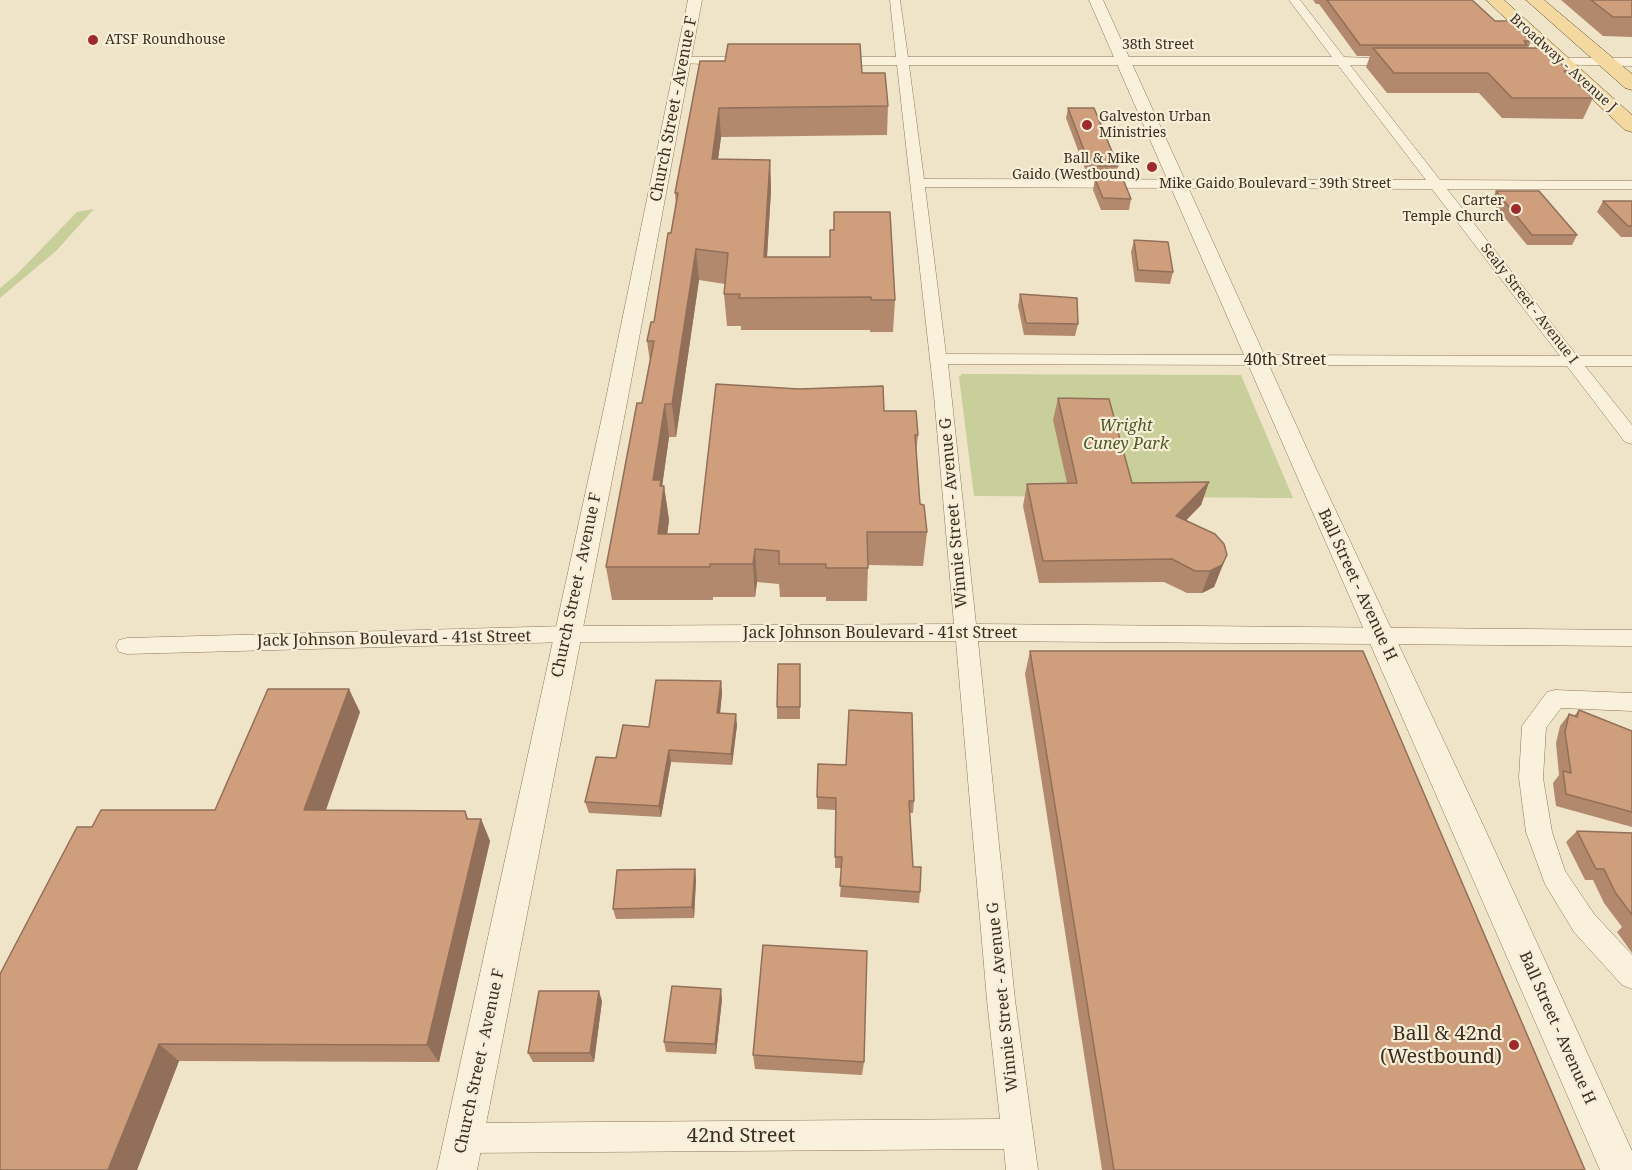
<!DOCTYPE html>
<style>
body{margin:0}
canvas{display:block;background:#f0e4c8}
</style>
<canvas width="1632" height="1170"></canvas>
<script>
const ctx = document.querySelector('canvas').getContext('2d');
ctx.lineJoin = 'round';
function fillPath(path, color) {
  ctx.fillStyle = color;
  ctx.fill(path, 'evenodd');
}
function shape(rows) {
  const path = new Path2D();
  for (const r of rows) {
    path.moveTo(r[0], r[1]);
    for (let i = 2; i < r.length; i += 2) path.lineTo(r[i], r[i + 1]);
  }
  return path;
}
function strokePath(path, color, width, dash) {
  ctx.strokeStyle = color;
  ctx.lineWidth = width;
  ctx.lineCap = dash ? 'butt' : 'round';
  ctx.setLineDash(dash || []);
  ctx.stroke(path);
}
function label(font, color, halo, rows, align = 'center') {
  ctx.font = font + ' "Noto Serif",serif';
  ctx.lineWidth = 4.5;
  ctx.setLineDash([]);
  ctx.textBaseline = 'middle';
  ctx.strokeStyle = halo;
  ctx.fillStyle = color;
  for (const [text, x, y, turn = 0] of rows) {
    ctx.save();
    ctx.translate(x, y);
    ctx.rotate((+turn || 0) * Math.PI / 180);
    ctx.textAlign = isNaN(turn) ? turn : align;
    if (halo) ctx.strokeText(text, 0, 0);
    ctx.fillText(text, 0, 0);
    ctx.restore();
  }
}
fillPath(shape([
 [94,209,56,251,0,298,0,288,17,274,77,212],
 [962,374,1241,375,1293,498,974,496,959,377]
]), '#c9cf9b');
const minor = shape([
 [890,0,900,0,908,57,1332,57,1289,0,1300,0,1344,57,1401,59,1403,61,1397,65,1350,65,1440,180,1632,181,1632,189,1447,189,1577,356,1632,356,1632,366,1585,366,1632,425,1632,444,1625,442,1567,366,948,364,976,624,1632,630,1632,646,978,641,1015,1000,1038,1170,1006,1170,1004,1149,464,1153,453,1149,449,1138,453,1127,464,1123,1000,1119,987,1000,956,641,567,642,127,654,119,652,116,646,119,640,127,638,567,626,954,624,934,395,897,65,834,65,828,61,834,57,896,57,890,0],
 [909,65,1338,65,1426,180,924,179,909,65],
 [925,187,1432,189,1560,356,946,354,925,187],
 [683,57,728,57,734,61,728,65,679,63,679,59,683,57],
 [1545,58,1632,58,1632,66,1541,64,1539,62,1545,58],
 [1555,690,1632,693,1632,711,1561,708,1546,728,1543,778,1552,832,1565,871,1594,914,1632,955,1632,989,1622,985,1574,932,1545,884,1526,832,1519,778,1522,726,1547,692,1555,690]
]);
const tertiary = shape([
 [688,0,702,0,626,408,477,1170,437,1170,604,408,688,0],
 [1089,0,1103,0,1312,460,1478,814,1632,1151,1632,1170,1600,1170,1089,0]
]);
const primary = shape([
 [1486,0,1504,0,1632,115,1632,132,1625,130,1486,0],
 [1526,0,1544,0,1632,74,1632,90,1625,88,1526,0]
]);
strokePath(minor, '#8d765c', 1);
strokePath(tertiary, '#8d765c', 1);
strokePath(primary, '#5b4430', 1);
fillPath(minor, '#faf1dc');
fillPath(tertiary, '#faf1dc');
fillPath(primary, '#f3d9a0');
fillPath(shape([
 [1313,0,1472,0,1495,21,1531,41,1528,48,1569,71,1568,75,1593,98,1583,119,1502,118,1479,93,1387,93,1366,67,1370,56,1357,56,1319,4,1316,4],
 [1561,0,1632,0,1632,37,1603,36],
 [700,61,862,73,888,106,887,135,721,137,718,159,770,160,771,190,767,257,895,300,893,332,870,332,870,330,741,330,741,326,727,326,724,294,725,284,699,280,676,437,669,437,662,486,664,486,669,520,667,534,699,534,884,411,918,435,916,455,920,504,927,532,923,566,868,565,867,601,826,601,826,597,780,597,779,584,757,582,755,597,713,597,713,600,612,600,606,567,642,403,650,362,647,341,654,322,671,233,676,205,675,193],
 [1068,108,1118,166,1115,177,1088,177,1066,118],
 [1095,179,1131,199,1129,210,1101,210,1093,190],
 [1496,191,1577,235,1572,245,1527,245,1491,201],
 [1603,201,1632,201,1632,237,1621,237,1597,212],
 [1134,240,1173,272,1170,284,1135,282,1131,252],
 [1020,294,1078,324,1075,336,1024,335,1018,306],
 [1058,398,1132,483,1209,482,1201,505,1186,520,1218,577,1214,587,1202,593,1187,593,1164,582,1039,583,1023,506,1027,484,1067,483,1053,420],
 [1030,651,1585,1170,1102,1170,1025,674],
 [800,664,800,719,777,719,777,707],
 [721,681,722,693,720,713,737,725,732,765,671,762,661,817,589,813,585,802,616,758,649,727],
 [1579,710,1632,731,1632,827,1556,806,1553,783,1559,775,1556,743,1560,726,1569,714,1574,716],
 [360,712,326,810,468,819,481,819,490,841,439,1062,179,1061,137,1170,0,1170,92,827,215,810],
 [817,797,914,801,913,813,910,813,913,867,920,892,919,903,840,897,842,868,835,868,836,810,817,809],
 [1577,831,1632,833,1632,953,1617,932,1622,927,1604,903,1593,880,1585,880,1566,842],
 [695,869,696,880,694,918,616,919,613,909],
 [722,999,716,1054,666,1052,664,1042],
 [602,1001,594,1062,533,1062,528,1053],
 [753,1055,864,1062,862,1075,755,1069]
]), '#b2896c');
fillPath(shape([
 [719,108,721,137,714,190,712,159],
 [770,160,771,190,765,289,764,257],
 [696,249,699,280,676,437,672,404],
 [665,404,669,437,662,487,664,486,669,520,663,567,658,534,653,480],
 [1209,482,1201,505,1169,538,1176,516],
 [755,549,757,582,755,597,753,564],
 [1227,555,1214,587,1202,593,1210,571],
 [721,681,722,693,719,724,717,713],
 [349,689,360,712,318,832,304,810],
 [736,714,737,725,732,765,731,754],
 [669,750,671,762,661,817,659,806],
 [465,811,474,833,481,819,490,841,439,1062,427,1045],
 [695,869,696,880,694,918,692,907],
 [721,989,722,999,716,1054,715,1044],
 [599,991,602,1001,594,1062,590,1053],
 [159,1044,179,1061,137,1170,108,1170]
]), '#916f58');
const building = shape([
 [1327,0,1472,0,1495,21,1509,21,1531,41,1524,41,1527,45,1360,45,1327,0],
 [1591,0,1632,0,1632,17,1613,17,1591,0],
 [728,44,860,44,862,73,885,73,888,106,719,108,712,159,770,160,764,257,830,257,830,230,834,230,834,212,890,212,895,300,871,300,871,297,739,298,740,294,724,294,728,253,696,249,672,404,665,404,653,480,661,480,660,486,664,486,658,534,699,534,716,384,799,389,883,386,884,411,916,411,918,435,915,435,920,504,924,505,927,532,867,532,868,568,826,568,826,564,779,564,779,551,755,549,753,564,710,564,710,567,606,567,637,403,642,403,654,341,647,341,651,322,654,322,668,233,671,233,678,193,675,193,700,61,725,61,728,44],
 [1373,48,1544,48,1569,71,1564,71,1593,98,1512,98,1488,73,1394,73,1373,48],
 [1068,108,1094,108,1118,166,1090,166,1068,108],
 [1095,179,1123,179,1131,199,1103,198,1095,179],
 [1496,191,1539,191,1577,235,1532,235,1496,191],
 [1603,201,1632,201,1632,226,1628,226,1603,201],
 [1134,240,1168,242,1173,272,1138,270,1134,240],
 [1020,294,1077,298,1078,324,1026,323,1020,294],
 [1058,398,1109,399,1132,483,1209,482,1176,516,1215,534,1224,544,1227,555,1222,565,1210,571,1195,571,1172,559,1043,561,1027,484,1077,483,1058,398],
 [1030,651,1363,651,1585,1170,1114,1170,1030,651],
 [778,664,800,664,800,707,777,707,778,664],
 [656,680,721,681,717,713,736,714,731,754,669,750,659,806,585,802,596,757,616,758,623,725,649,727,656,680],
 [268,689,349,689,304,810,465,811,467,819,481,819,427,1045,159,1044,108,1170,0,1170,0,974,77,827,92,827,101,810,215,810,268,689],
 [849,710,912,713,914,801,909,801,913,867,921,867,920,892,840,886,842,857,835,857,836,798,817,797,818,764,846,765,849,710],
 [1579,710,1632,731,1632,812,1566,794,1563,771,1571,773,1565,732,1569,714,1577,717,1579,710],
 [1577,831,1632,833,1632,915,1615,892,1604,869,1596,869,1577,831],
 [695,869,692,907,613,909,617,870,695,869],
 [763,945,867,951,864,1062,753,1055,763,945],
 [672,986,721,989,715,1044,664,1042,672,986],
 [539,991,599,991,590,1053,528,1053,539,991]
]);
fillPath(building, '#cf9f7d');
strokePath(building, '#916f58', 1.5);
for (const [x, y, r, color] of [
 [93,40,6,"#9e2a2b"],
 [1087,125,6,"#9e2a2b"],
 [1152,167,6,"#9e2a2b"],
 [1516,209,6,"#9e2a2b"],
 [1514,1045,6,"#9e2a2b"]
]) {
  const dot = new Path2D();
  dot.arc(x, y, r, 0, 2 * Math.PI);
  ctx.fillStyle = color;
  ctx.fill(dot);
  strokePath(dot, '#f7eed8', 2);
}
label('14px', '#3d2e20', '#f7eed8', [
 ["ATSF Roundhouse",105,40],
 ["Galveston Urban",1099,117],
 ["Ministries",1099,133],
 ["Ball & Mike",1140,159,"right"],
 ["Gaido (Westbound)",1140,175,"right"],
 ["Carter",1504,201,"right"],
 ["Temple Church",1504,217,"right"]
], 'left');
label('14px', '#3d2e20', '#f7eed8', [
 ["38th Street",1158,45],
 ["Broadway - Avenue J",1563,63,42],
 ["Mike Gaido Boulevard - 39th Street",1275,184],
 ["Sealy Street - Avenue I",1529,304,52]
]);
label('16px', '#3d2e20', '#f7eed8', [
 ["Church Street - Avenue F",674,109,-79],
 ["40th Street",1285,360],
 ["Winnie Street - Avenue G",954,513,-95],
 ["Church Street - Avenue F",577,585,-78],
 ["Ball Street - Avenue H",1357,585,65],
 ["Jack Johnson Boulevard - 41st Street",880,633],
 ["Jack Johnson Boulevard - 41st Street",394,639,-1],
 ["Winnie Street - Avenue G",1003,997,-96],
 ["Ball Street - Avenue H",1557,1028,66],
 ["Church Street - Avenue F",480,1061,-78]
]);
label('italic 16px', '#4d5a26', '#f7eed8', [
 ["Wright",1126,426],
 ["Cuney Park",1126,444]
]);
label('20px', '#3d2e20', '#f7eed8', [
 ["Ball & 42nd",1502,1034],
 ["(Westbound)",1502,1057]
], 'right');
label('20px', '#3d2e20', '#f7eed8', [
 ["42nd Street",741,1136]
]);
</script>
